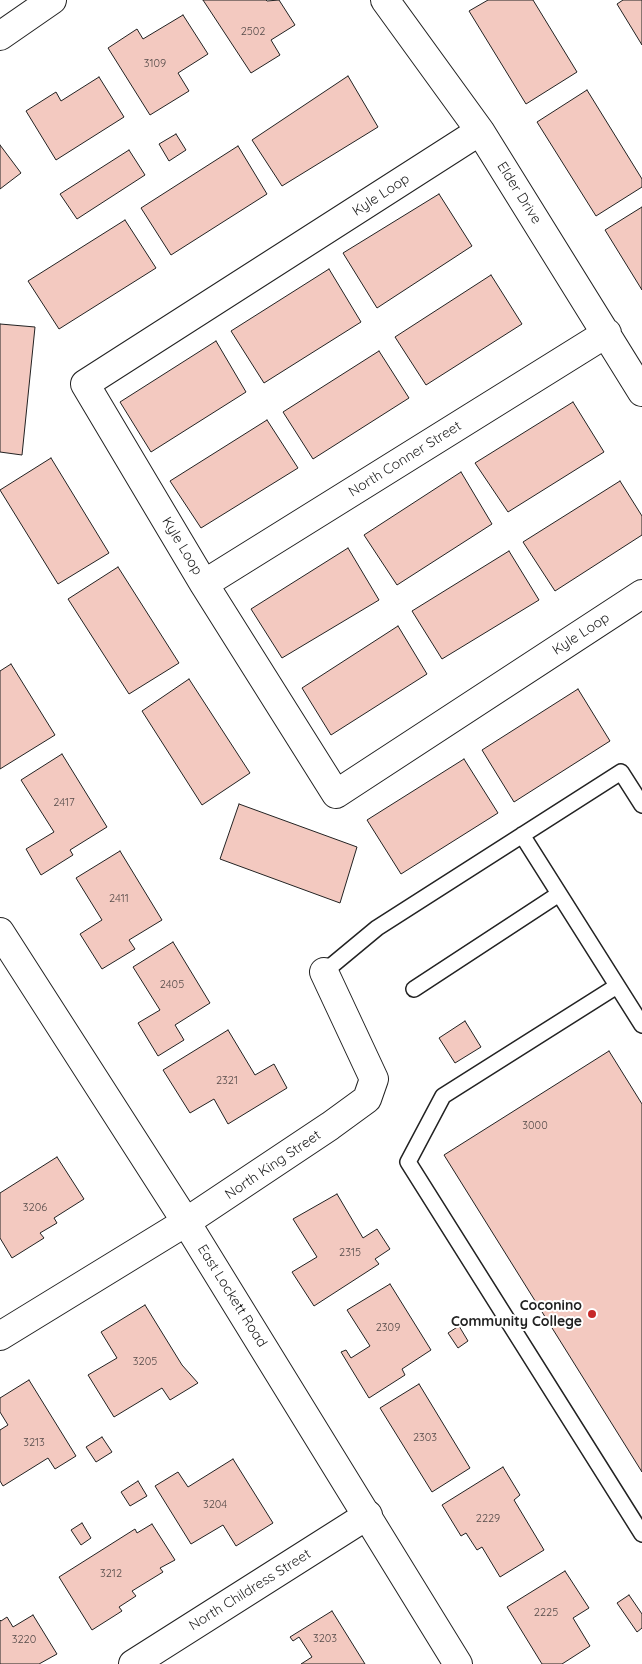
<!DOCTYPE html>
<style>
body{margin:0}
canvas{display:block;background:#fff}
</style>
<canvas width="642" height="1664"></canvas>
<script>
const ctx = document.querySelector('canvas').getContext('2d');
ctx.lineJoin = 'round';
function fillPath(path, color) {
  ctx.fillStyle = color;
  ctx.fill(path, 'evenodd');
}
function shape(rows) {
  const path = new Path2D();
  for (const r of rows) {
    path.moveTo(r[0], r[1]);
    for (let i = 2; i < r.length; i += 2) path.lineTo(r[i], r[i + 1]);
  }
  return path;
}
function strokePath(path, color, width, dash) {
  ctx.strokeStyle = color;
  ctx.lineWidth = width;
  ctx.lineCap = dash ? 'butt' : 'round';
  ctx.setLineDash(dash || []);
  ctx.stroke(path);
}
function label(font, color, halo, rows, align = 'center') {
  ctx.font = font + ' Quicksand,sans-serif';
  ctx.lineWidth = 4;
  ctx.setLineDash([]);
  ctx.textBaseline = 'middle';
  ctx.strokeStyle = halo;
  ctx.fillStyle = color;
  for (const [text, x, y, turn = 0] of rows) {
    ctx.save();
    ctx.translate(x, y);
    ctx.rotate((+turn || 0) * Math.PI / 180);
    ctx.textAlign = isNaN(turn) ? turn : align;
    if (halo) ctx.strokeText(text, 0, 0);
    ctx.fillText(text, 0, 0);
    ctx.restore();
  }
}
const building = shape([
 [203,0,266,0,267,1,279,0,295,25,271,40,280,55,251,73,203,0],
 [488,0,533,0,577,72,526,104,469,11,488,0],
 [623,0,642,0,642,45,617,4,623,0],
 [183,15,208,54,178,73,189,91,150,115,108,48,137,29,143,39,183,15],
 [348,76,378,127,282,186,252,140,348,76],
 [99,77,124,117,56,160,26,111,56,92,61,101,99,77],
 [587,90,642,179,642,187,596,216,537,122,587,90],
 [176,134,186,150,169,161,159,144,176,134],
 [0,145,21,173,0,189,0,145],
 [238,146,267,194,171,255,141,208,238,146],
 [129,150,145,175,77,219,60,194,129,150],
 [439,194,472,246,377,308,343,253,439,194],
 [642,207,642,290,605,230,642,207],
 [125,220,156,268,59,329,28,281,125,220],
 [329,269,361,322,264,383,231,331,329,269],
 [491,275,522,324,426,385,395,337,491,275],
 [0,324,35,327,22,455,0,452,0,324],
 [216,341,246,392,151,452,120,402,216,341],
 [379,351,409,398,313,459,283,412,379,351],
 [573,402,604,452,508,512,475,463,573,402],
 [267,420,298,468,201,528,170,481,267,420],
 [51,458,109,553,58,584,0,490,51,458],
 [461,472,492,524,397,585,364,535,461,472],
 [620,481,642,516,642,535,555,591,523,542,620,481],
 [348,548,379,600,282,658,251,609,348,548],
 [509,551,539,600,442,659,412,611,509,551],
 [118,567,179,663,129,694,68,599,118,567],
 [398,626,427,674,331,735,302,688,398,626],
 [11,664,55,735,0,769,0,671,11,664],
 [189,679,250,773,202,805,142,711,189,679],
 [578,689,610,741,514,802,482,750,578,689],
 [62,754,107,827,70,850,73,855,41,875,26,849,54,832,21,780,62,754],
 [464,759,498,813,401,874,367,820,464,759],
 [239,804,357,847,340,903,220,859,239,804],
 [120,851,162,920,129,940,135,949,102,969,80,934,102,920,76,878,120,851],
 [173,942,210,1003,175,1025,184,1040,158,1056,138,1023,160,1010,133,967,173,942],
 [465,1021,481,1047,455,1063,439,1038,465,1021],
 [228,1030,255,1075,274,1064,287,1088,228,1124,214,1099,190,1113,163,1070,228,1030],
 [609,1051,642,1104,642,1472,444,1155,609,1051],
 [57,1157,84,1199,54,1218,57,1223,40,1233,44,1238,12,1258,0,1238,0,1193,57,1157],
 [337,1194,363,1238,377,1229,390,1249,375,1259,379,1264,314,1306,292,1272,317,1257,293,1219,337,1194],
 [390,1284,431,1350,402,1369,405,1375,369,1398,341,1352,346,1350,351,1358,370,1346,347,1310,390,1284],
 [145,1305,182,1365,198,1383,170,1400,162,1388,114,1417,88,1375,117,1358,101,1332,145,1305],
 [459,1326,468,1341,458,1348,448,1333,459,1326],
 [29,1380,76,1456,55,1469,48,1458,3,1486,0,1481,0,1430,8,1425,0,1412,0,1398,29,1380],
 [419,1384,470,1468,432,1492,380,1408,419,1384],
 [102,1437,112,1452,96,1462,86,1447,102,1437],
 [233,1459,273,1523,236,1546,223,1525,191,1544,155,1486,178,1472,188,1487,233,1459],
 [503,1467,520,1495,514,1500,544,1550,500,1577,482,1547,477,1550,466,1533,461,1536,442,1505,503,1467],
 [138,1481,147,1496,130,1506,121,1492,138,1481],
 [82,1523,91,1538,81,1545,71,1530,82,1523],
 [152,1524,175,1560,160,1568,163,1572,132,1591,136,1596,119,1607,122,1611,92,1630,59,1577,135,1529,137,1533,152,1524],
 [565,1571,589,1608,573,1618,590,1646,562,1664,542,1664,507,1607,565,1571],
 [629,1595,642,1614,642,1628,637,1632,617,1603,629,1595],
 [332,1611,365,1664,301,1664,312,1657,299,1637,293,1641,290,1637,332,1611],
 [33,1615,57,1654,39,1664,0,1664,0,1620,1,1621,7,1617,13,1627,33,1615]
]);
fillPath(building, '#f3c9c0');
strokePath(building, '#222', 1);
const lane = shape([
 [522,835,642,1025],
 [324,972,377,928,621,772,642,805],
 [617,986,443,1096,408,1162,642,1534],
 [414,989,559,894]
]);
const street = shape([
 [385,0,480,131,642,392],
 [0,36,52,0],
 [480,131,85,384,204,584,336,794,642,594],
 [204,584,607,333],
 [0,1336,186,1222,330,1126,367,1099,374,1079,324,972],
 [133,1664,368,1515]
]);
const secondary = shape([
 [0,932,186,1222,458,1664]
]);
strokePath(lane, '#222', 18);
strokePath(street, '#222', 30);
strokePath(secondary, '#222', 30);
strokePath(lane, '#fff', 15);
strokePath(street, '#fff', 28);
strokePath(secondary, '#fff', 28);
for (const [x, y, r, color] of [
 [592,1314,5,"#c62828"]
]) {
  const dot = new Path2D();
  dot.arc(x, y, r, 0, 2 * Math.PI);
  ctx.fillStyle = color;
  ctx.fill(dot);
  strokePath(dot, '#fff', 2);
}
label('11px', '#564c4a', null, [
 ["2502",253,32],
 ["3109",155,64],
 ["2417",64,803],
 ["2411",119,899],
 ["2405",172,985],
 ["2321",227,1081],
 ["3000",535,1126],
 ["3206",35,1208],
 ["2315",350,1253],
 ["2309",388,1328],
 ["3205",145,1362],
 ["2303",425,1438],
 ["3213",34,1443],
 ["3204",215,1505],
 ["2229",488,1519],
 ["3212",111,1574],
 ["2225",546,1613],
 ["3203",325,1639],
 ["3220",24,1640]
]);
label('14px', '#222', '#fff', [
 ["Elder Drive",519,193,58],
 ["Kyle Loop",381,195,-33],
 ["North Conner Street",405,459,-32],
 ["Kyle Loop",182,546,59],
 ["Kyle Loop",581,634,-33],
 ["North King Street",273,1165,-34],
 ["East Lockett Road",232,1296,58],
 ["North Childress Street",250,1590,-32]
]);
label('bold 14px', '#222', '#fff', [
 ["Coconino",582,1306],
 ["Community College",582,1322]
], 'right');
</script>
